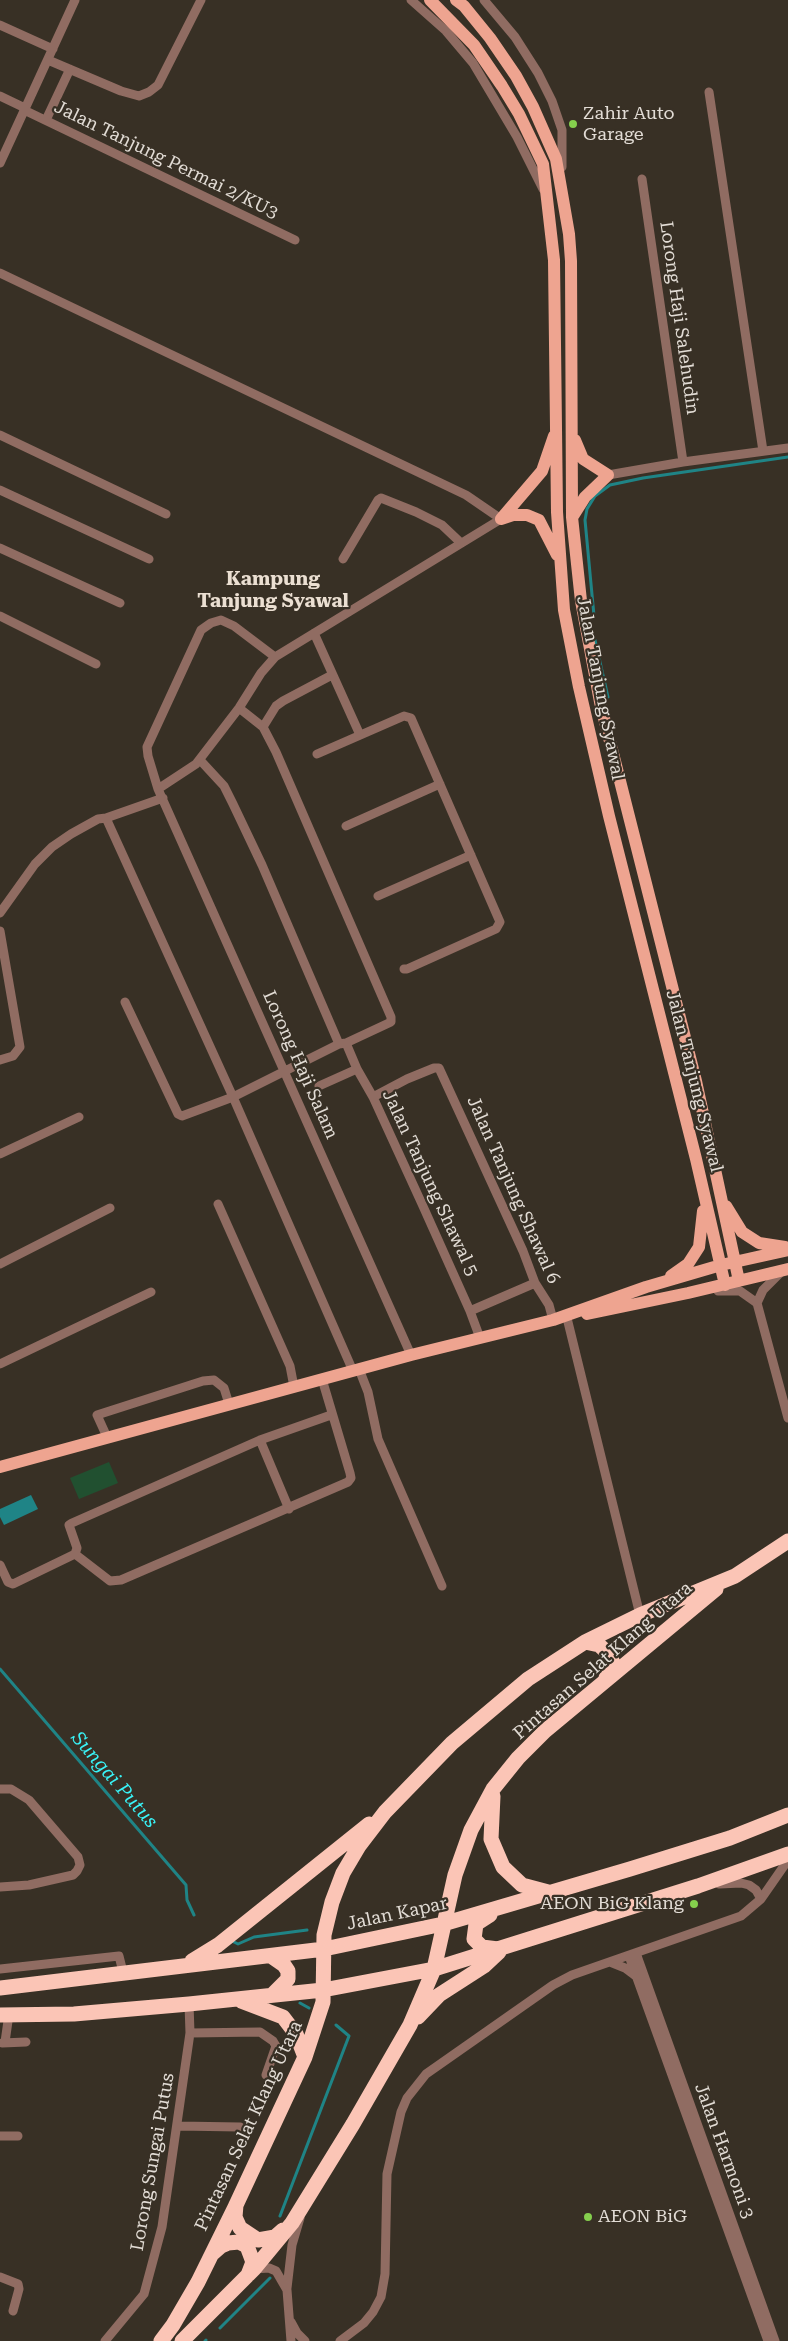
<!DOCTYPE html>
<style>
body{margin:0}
canvas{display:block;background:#383025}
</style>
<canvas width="788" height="2341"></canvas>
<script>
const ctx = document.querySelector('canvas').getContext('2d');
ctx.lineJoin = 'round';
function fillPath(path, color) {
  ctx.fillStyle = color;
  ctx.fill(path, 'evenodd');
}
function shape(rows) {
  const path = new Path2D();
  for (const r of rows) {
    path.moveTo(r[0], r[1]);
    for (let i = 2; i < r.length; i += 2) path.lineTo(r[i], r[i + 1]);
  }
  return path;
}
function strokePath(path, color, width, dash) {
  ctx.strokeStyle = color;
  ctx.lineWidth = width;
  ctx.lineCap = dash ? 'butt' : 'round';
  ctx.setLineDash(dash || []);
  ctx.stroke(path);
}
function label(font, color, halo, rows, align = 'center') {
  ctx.font = font + ' "Roboto Serif",serif';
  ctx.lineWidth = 4.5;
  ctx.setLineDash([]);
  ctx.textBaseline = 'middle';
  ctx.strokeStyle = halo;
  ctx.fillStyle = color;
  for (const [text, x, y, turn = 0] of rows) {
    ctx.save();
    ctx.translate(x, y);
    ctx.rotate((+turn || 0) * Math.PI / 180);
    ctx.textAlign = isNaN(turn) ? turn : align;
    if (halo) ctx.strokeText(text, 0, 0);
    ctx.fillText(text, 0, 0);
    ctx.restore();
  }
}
fillPath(shape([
 [109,1462,118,1483,79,1499,70,1478]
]), '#215030');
fillPath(shape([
 [31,1495,38,1509,4,1525,0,1517,0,1509]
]), '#1f8486');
strokePath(shape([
 [594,616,585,520,587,509,595,496,610,485,643,478,788,457],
 [595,640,608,697],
 [0,1669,186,1885,187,1900,194,1915],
 [232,1941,238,1944,254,1937,307,1930],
 [300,2003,309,2008],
 [280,2216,349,2036,336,2025],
 [220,2328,270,2278],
 [205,2341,206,2340]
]), '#1f8486', 3);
strokePath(shape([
 [411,0,446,31,473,63,517,137,543,189],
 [484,0,515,37,538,73,552,101,562,130,562,167],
 [0,25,53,49],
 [48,60,121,91,139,96,149,92,158,85,201,0],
 [709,92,763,451],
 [0,96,25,108],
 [24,110,295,240],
 [46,120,70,69],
 [0,163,75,0],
 [642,179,683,462],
 [0,273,466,495,501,519,275,657,261,673,239,708,196,764,158,789],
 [0,435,166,514],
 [608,475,683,462,788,448],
 [0,490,149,559],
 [0,548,120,603],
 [343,559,378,500,381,498,416,512,442,525,461,543],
 [0,616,96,664],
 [314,633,360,735],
 [275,657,234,626,221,620,211,623,201,630,147,747,148,756,158,789,411,1355],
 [263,727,276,706,283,701,332,675],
 [317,754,404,716,411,718,500,922,496,929,407,969,404,969],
 [200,760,224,786,233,804,262,865,339,1044],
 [106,818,233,1097,353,1371],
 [346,826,440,784],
 [378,896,471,855],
 [0,913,35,864,52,847,71,834,98,819,106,818,163,798],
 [0,931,20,1047,13,1056,0,1060],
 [125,1002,178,1114,182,1116,233,1097,339,1044,346,1043,391,1022,391,1017,276,752,263,727,239,708],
 [346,1043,357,1069,373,1097,422,1204,470,1311,480,1338],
 [319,1086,357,1069],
 [373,1097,407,1079,434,1068,439,1068,523,1251,535,1283,549,1305,553,1320],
 [0,1154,79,1117],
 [218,1204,290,1366,294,1387],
 [0,1264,110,1208],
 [718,1291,740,1291,757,1303],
 [757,1303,788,1418],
 [757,1303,763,1290,781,1272],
 [470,1311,535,1283],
 [567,1318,640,1615],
 [0,1364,151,1292],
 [359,1369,368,1392,378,1439,442,1586],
 [107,1437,97,1415,203,1381,214,1380,224,1388,229,1404],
 [260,1440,289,1509],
 [75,1554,110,1581,121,1580,348,1482,351,1478,350,1473,322,1379],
 [0,1565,8,1582,13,1584,75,1554,77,1548,69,1525,72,1523,260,1440,331,1415],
 [0,1789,11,1789,29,1800,78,1857,80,1865,77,1871,73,1875,29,1885,0,1887],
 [719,1884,741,1883,749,1885,756,1890,761,1899],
 [636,1953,775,2341],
 [629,1956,768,2341],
 [610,1962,625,1968,637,1977],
 [0,1969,119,1956,123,1972],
 [190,2033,260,2032,273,2041,276,2046,266,2075],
 [5,2042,9,2014],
 [2,2043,26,2042],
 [178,2126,240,2127],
 [0,2136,18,2136],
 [254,2269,269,2268,276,2271,287,2290,291,2341],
 [0,2277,18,2284,19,2289,13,2311],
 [287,2288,292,2245,300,2218],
 [291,2322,297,2333,305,2341],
 [105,2341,144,2294,162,2227,190,2033,189,2004],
 [340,2341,364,2323,373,2312,381,2297,385,2274,387,2174,401,2112,407,2098,426,2074,553,1985,572,1975,741,1916,761,1899,788,1860]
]), '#906c62', 9);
strokePath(shape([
 [430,0,474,45,502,86,519,114,543,164,554,260,557,512,564,610,579,687,609,816,696,1159,725,1285],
 [456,0,464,6,490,38,516,76,533,107,556,159,569,234,571,261,572,517,581,601,600,702,696,1081,739,1281],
 [573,516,585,497,608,475,583,459,575,440],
 [501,519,542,471,554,436],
 [501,519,513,515,527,515,539,520,557,555],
 [726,1206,742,1232,759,1243,785,1247],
 [671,1276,688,1264,699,1247,703,1211],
 [587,1314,688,1293,788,1269],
 [0,1467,411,1355,553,1320,646,1287,721,1265,788,1250]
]), '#eea490', 12);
strokePath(shape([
 [585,1642,599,1645,609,1654,613,1663,606,1678],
 [493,1796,491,1839,503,1867,522,1885,552,1893],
 [490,1915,476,1924,474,1939,482,1947,498,1949],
 [271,1956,284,1965,288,1971,288,1979,272,1995],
 [192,1961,218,1945,369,1824],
 [0,1988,324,1949,443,1924,630,1869,730,1838,788,1815],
 [241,2001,283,2017,296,2034,305,2057],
 [0,2015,74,2014,189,2004,323,1990,434,1969,698,1886,788,1854],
 [418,2017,439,1995,484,1966,499,1952],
 [236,2205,235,2217,240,2228,258,2240,275,2237,283,2230],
 [213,2253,221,2246,228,2243,239,2242,247,2246,253,2262,248,2275],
 [161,2341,173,2325,198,2282,236,2205,305,2057,323,2002,324,1935,332,1902,343,1873,359,1846,385,1812,452,1743,528,1679,585,1642,640,1615,735,1576,788,1541],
 [182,2341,254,2269,292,2223,353,2124,410,2025,434,1969,455,1875,471,1830,493,1789,518,1758,545,1731,716,1589]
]), '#fbc5b6', 15);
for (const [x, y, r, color] of [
 [573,124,5,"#85cf4d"],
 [694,1904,5,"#85cf4d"],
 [588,2217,5,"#85cf4d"]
]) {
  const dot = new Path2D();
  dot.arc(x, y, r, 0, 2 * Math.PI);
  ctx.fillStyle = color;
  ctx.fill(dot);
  strokePath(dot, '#383025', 2);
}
label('18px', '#e2dcd5', '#383025', [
 ["Zahir Auto",583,114],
 ["Garage",583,135],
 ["AEON BiG Klang",684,1904,"right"],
 ["AEON BiG",598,2217]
], 'left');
label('18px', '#e2dcd5', '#383025', [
 ["Jalan Tanjung Permai 2/KU3",166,160,26],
 ["Lorong Haji Salehudin",679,318,82],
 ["Jalan Tanjung Syawal",600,688,79],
 ["Lorong Haji Salam",300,1065,66],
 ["Jalan Tanjung Syawal",694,1081,76],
 ["Jalan Tanjung Shawal 5",430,1183,65],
 ["Jalan Tanjung Shawal 6",513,1190,66],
 ["Pintasan Selat Klang Utara",603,1661,-41],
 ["Jalan Kapar",397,1914,-12],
 ["Pintasan Selat Klang Utara",249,2126,-65],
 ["Jalan Harmoni 3",724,2151,70],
 ["Lorong Sungai Putus",153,2162,-80]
]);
label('bold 19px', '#ebdfd2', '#383025', [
 ["Kampung",273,579],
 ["Tanjung Syawal",273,601]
]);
label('italic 19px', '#39f2f6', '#383025', [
 ["Sungai Putus",114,1780,49]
]);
</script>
